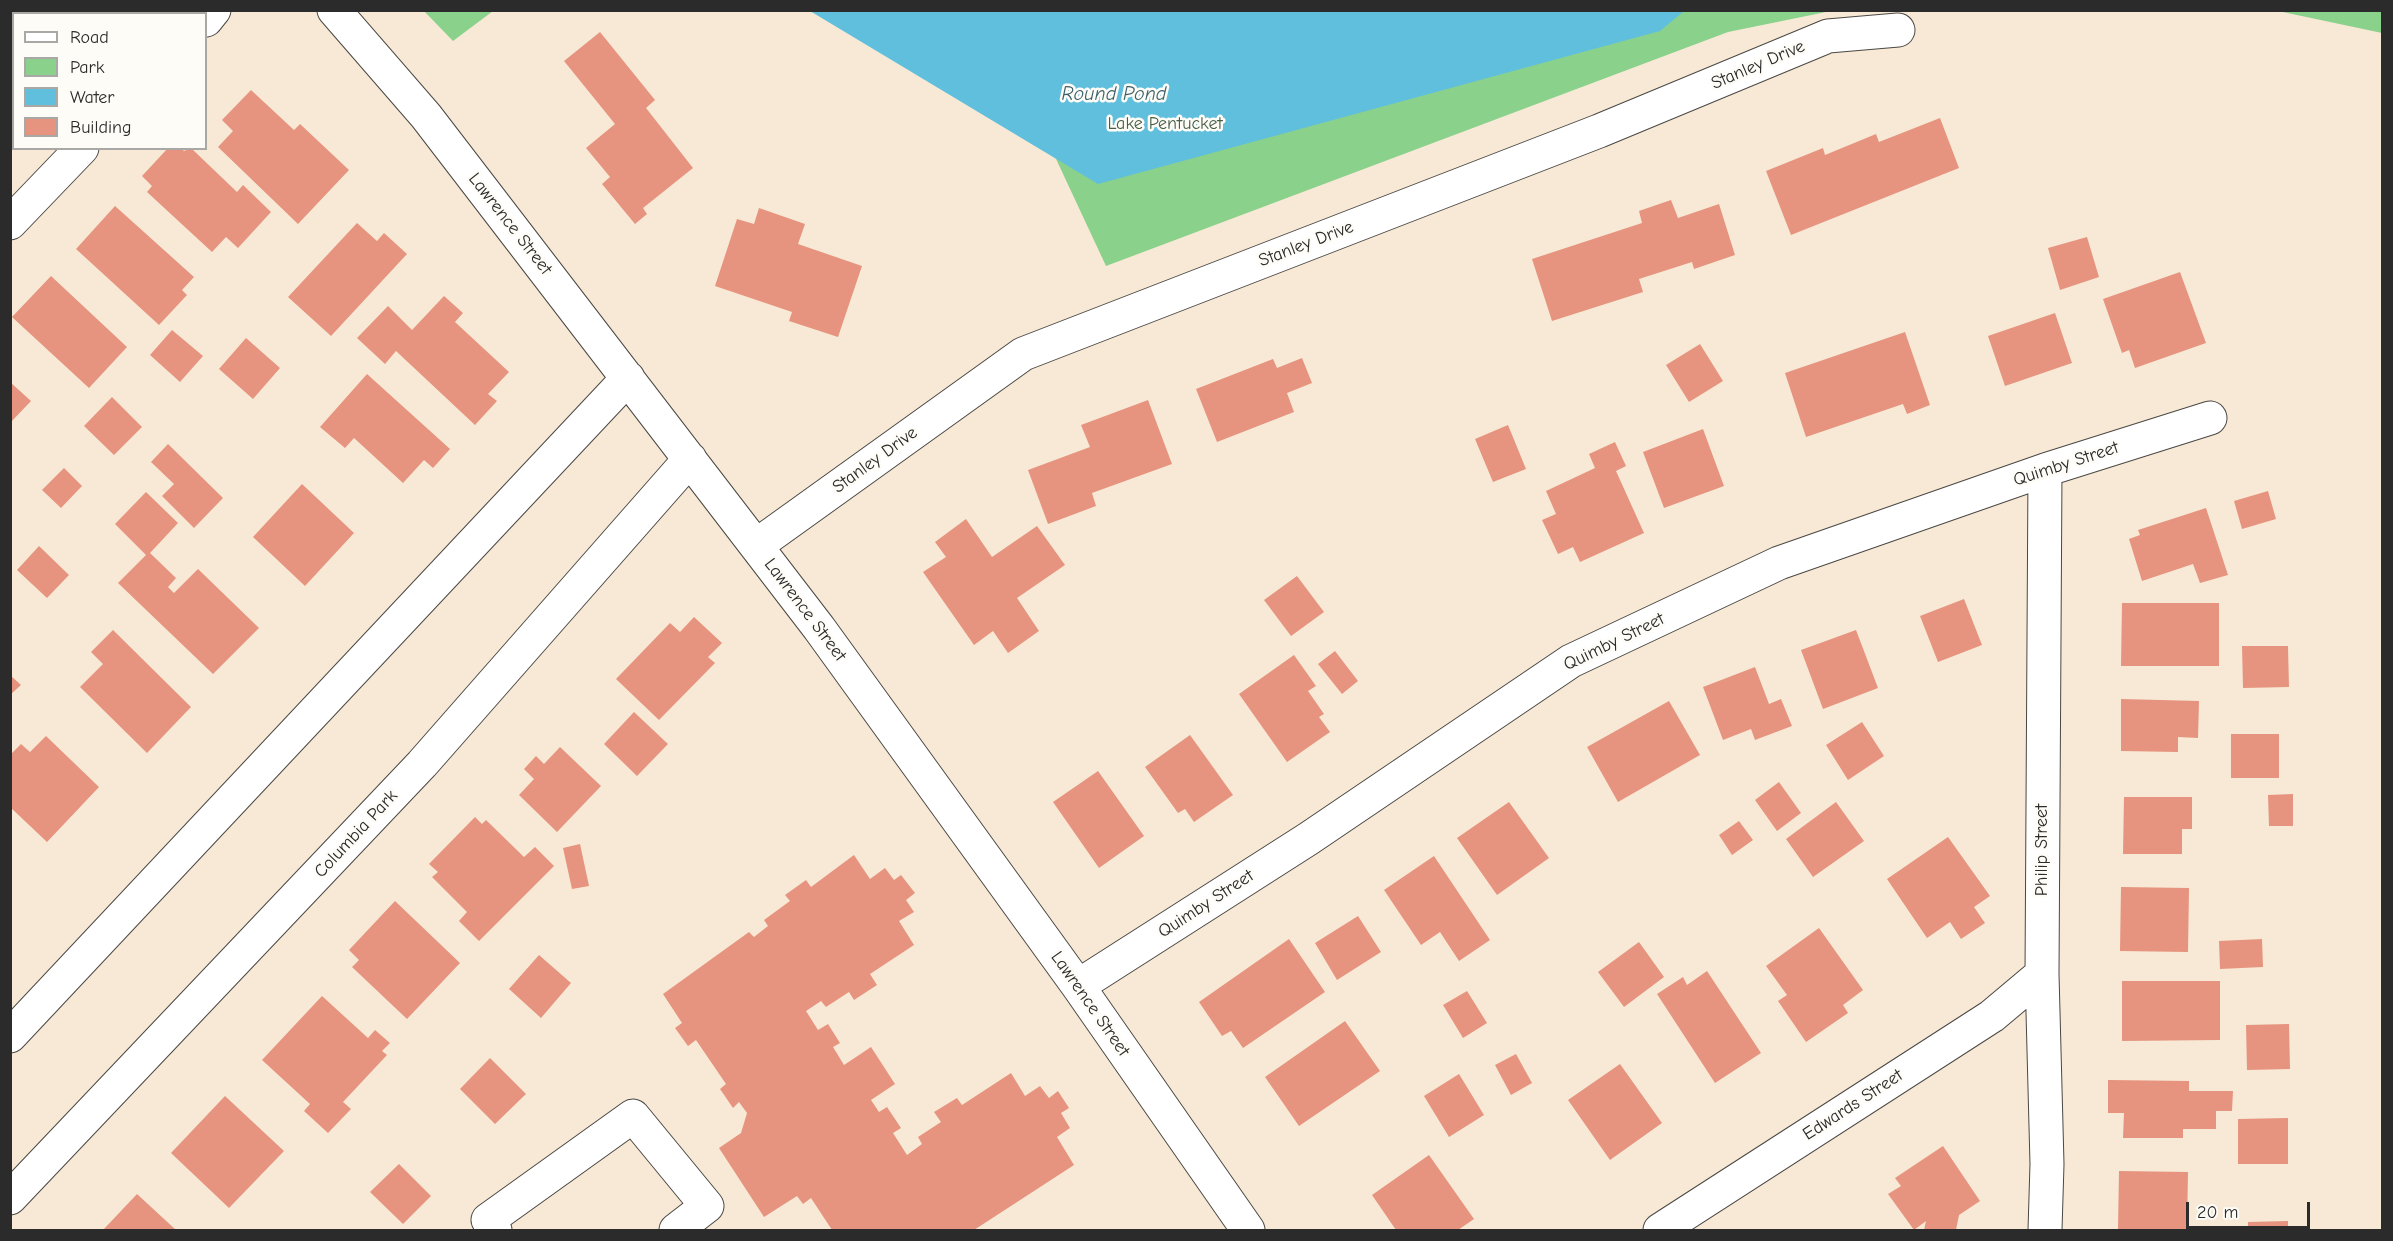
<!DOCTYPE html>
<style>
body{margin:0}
#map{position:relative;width:2393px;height:1241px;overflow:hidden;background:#f7e9d5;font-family:"Comic Neue",sans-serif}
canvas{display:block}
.frame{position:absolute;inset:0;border:12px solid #2b2b2b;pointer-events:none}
.legend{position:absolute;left:12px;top:12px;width:195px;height:138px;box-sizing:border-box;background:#fdfcf7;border:2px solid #a9a8a5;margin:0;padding:8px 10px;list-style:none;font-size:18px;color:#2b2b2b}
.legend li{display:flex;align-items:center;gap:12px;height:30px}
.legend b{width:30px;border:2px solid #a9a8a5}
.scale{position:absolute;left:2186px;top:1202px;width:124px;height:27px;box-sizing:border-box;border:3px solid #2b2b2b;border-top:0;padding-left:8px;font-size:18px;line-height:21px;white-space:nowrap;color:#2b2b2b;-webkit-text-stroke:4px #fdfcf7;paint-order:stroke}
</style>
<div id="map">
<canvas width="2393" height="1241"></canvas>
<div class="frame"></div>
<ul class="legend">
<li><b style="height:8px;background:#fff"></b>Road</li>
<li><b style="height:16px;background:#8ad18c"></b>Park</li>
<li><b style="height:16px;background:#5fbfdd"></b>Water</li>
<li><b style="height:16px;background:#e6947f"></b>Building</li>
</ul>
<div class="scale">20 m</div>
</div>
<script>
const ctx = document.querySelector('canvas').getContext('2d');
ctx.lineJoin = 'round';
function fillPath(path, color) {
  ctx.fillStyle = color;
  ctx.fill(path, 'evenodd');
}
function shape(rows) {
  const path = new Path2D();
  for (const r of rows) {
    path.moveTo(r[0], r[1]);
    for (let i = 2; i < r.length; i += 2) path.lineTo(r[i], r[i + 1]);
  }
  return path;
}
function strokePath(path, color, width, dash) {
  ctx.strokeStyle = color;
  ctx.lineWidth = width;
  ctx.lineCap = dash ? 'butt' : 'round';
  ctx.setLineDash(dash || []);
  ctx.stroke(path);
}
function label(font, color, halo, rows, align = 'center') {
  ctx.font = font + ' "Comic Neue",sans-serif';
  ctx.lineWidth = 5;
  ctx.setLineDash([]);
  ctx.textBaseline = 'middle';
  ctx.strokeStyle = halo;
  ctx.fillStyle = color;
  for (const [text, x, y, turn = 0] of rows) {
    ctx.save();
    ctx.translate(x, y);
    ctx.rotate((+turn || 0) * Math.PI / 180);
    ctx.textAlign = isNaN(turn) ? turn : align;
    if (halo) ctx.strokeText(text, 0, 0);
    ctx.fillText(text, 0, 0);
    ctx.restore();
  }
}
fillPath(shape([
 [424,11,493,11,453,41],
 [882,11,1831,11,1728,32,1106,266,1036,116],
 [2278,11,2382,11,2382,33]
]), '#8ad18c');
fillPath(shape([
 [810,11,1684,11,1660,31,1098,184]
]), '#5fbfdd');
fillPath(shape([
 [34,10,73,10,70,14,37,14],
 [600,32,655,100,646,108,693,168,643,208,647,214,635,224,602,184,610,177,586,148,615,124,564,61],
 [251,90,294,130,300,124,349,170,298,224,218,147,233,131,222,120],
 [1940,118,1959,168,1791,235,1766,171,1823,148,1825,155,1876,134,1879,142],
 [168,148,181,148,184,151,191,148,237,192,243,185,271,212,238,248,226,237,212,252,147,192,152,186,142,176],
 [1671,200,1678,218,1719,204,1735,255,1694,269,1692,262,1639,279,1643,292,1552,321,1532,259,1642,223,1639,211],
 [115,206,194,277,182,290,187,295,159,325,76,249],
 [759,208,805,224,798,244,862,266,838,337,789,321,792,312,715,286,737,219,754,224],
 [357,223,377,241,384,233,407,254,331,336,288,297],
 [2087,237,2099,277,2060,290,2048,248],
 [2180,272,2206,343,2135,368,2129,350,2122,353,2103,299],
 [51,276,127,347,89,388,12,317],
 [444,296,463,313,455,322,509,372,488,394,497,401,475,425,396,351,385,364,357,338,388,306,412,330],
 [2055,313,2072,363,2005,386,1988,336],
 [172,330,203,356,180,382,150,355],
 [1905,332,1930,405,1907,414,1903,404,1806,437,1785,373],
 [246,338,280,368,253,399,219,369],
 [1700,344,1723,381,1689,402,1666,365],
 [1302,358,1312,383,1287,393,1294,412,1217,442,1196,389,1273,359,1277,368],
 [367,374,450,449,433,468,424,460,403,483,354,438,345,448,320,427],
 [10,382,31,401,10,423],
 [112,397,142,427,114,455,84,426],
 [1148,400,1172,464,1092,493,1096,506,1048,524,1028,470,1090,447,1081,425],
 [1508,425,1526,469,1493,482,1475,439],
 [1703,429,1724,486,1664,508,1643,452],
 [1615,442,1626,466,1616,471,1644,533,1580,562,1573,547,1558,554,1542,520,1556,514,1546,491,1595,468,1589,454],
 [168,444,223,498,194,528,162,496,174,484,151,462],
 [64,468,82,486,61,508,42,490],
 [302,484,354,533,305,586,253,537],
 [2268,491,2276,519,2242,529,2234,501],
 [146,492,178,523,150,553,176,578,168,587,174,593,198,569,259,628,213,674,118,583,146,555,115,524],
 [2206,508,2228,575,2200,583,2193,564,2142,581,2129,539,2140,535,2138,530],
 [966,519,992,557,1037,526,1065,565,1017,598,1039,631,1008,653,993,631,974,645,923,572,946,557,935,542],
 [39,546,69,575,47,598,17,570],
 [1297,576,1324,612,1291,636,1264,600],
 [1964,599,1982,645,1938,662,1920,616],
 [2122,603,2219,603,2219,666,2121,666],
 [694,617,722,643,708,657,715,663,659,720,616,679,670,623,680,632],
 [113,630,191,707,147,753,80,687,103,664,91,652],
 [1856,630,1878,688,1823,709,1801,650],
 [2242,646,2288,646,2289,687,2243,688],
 [1335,651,1358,681,1342,694,1318,664],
 [1294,655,1316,686,1308,691,1324,714,1319,717,1330,732,1287,762,1239,694],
 [1755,667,1769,704,1781,699,1792,726,1755,740,1751,729,1723,740,1703,687],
 [10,675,21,685,10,695],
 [2121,699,2199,701,2198,738,2178,737,2178,752,2121,751],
 [1669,701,1700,755,1618,802,1587,747],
 [634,712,668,744,637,776,604,744],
 [1862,722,1884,756,1848,780,1826,745],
 [2231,734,2279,734,2279,778,2231,778],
 [1190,735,1233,795,1194,822,1185,809,1178,813,1145,767],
 [46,736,99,787,47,842,10,807,10,755,21,744,30,752],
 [560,747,601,786,557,832,519,795,534,779,524,769,536,756,544,764],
 [1098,771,1144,836,1099,868,1053,802],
 [1779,782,1801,813,1777,831,1755,800],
 [2293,794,2293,826,2269,826,2268,795],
 [2124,797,2192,797,2192,829,2182,829,2182,854,2123,854],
 [1509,802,1549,858,1497,895,1457,838],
 [1836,802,1864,841,1813,877,1786,839],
 [475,817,482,824,486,820,524,857,535,847,554,866,479,941,459,921,467,912,432,877,438,872,429,864],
 [1739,821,1753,840,1732,855,1719,835],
 [1948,837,1990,896,1974,907,1985,923,1961,939,1950,922,1927,938,1887,879],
 [580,844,589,886,572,889,563,848],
 [854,855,870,879,885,868,894,880,901,875,915,893,906,900,914,912,899,921,914,945,870,974,877,985,854,1000,849,992,826,1007,821,1001,806,1011,818,1030,828,1024,840,1043,833,1047,844,1065,871,1047,895,1084,871,1100,879,1112,887,1107,901,1128,893,1133,907,1155,922,1144,918,1137,941,1122,934,1112,957,1098,962,1105,1011,1073,1025,1096,1040,1086,1049,1098,1058,1091,1069,1108,1061,1113,1070,1128,1057,1137,1074,1165,974,1230,832,1230,811,1198,803,1204,797,1196,764,1217,719,1148,741,1133,747,1113,739,1102,733,1108,720,1089,726,1084,696,1040,688,1046,675,1028,682,1023,663,994,749,932,754,937,768,926,764,920,790,901,785,895,806,880,811,887],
 [1434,856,1490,940,1459,961,1440,932,1421,945,1384,890],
 [2121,887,2189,888,2188,952,2120,951],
 [395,901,460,963,407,1019,352,967,359,960,349,950],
 [1358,916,1381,952,1337,980,1315,943],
 [1819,928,1863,990,1843,1005,1848,1013,1806,1042,1778,1001,1787,995,1766,966],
 [1289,939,1325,992,1243,1048,1231,1031,1222,1036,1199,1002],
 [2262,939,2263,967,2220,969,2219,941],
 [1639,942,1664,977,1624,1007,1598,972],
 [539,955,571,983,541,1018,509,989],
 [1707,971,1761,1053,1715,1083,1657,994,1683,977,1687,985],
 [2122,981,2220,981,2220,1040,2122,1041],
 [1467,991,1487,1023,1463,1038,1443,1005],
 [322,996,368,1038,375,1030,390,1043,382,1051,387,1055,343,1102,351,1109,328,1133,304,1111,310,1104,262,1060],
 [1345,1021,1380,1071,1299,1126,1265,1077],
 [2289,1024,2290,1069,2247,1070,2246,1025],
 [1516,1054,1532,1083,1511,1095,1495,1065],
 [490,1058,526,1094,495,1124,460,1089],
 [1620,1064,1662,1123,1610,1160,1568,1100],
 [1459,1074,1484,1115,1449,1137,1424,1096],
 [2108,1080,2189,1081,2189,1091,2233,1091,2232,1111,2216,1111,2216,1129,2183,1129,2183,1138,2123,1138,2124,1113,2108,1113],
 [225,1096,284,1151,229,1208,171,1153],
 [2288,1118,2288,1164,2238,1164,2238,1119],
 [1943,1146,1980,1201,1959,1215,1956,1230,1924,1230,1926,1221,1914,1230,1888,1194,1901,1186,1895,1178],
 [1429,1155,1474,1219,1458,1230,1396,1230,1372,1195],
 [399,1164,431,1196,403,1224,370,1192],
 [2119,1171,2188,1172,2187,1230,2118,1229],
 [137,1194,176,1230,103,1230],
 [2288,1221,2288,1230,2248,1230,2248,1222]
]), '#e6947f');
const minor = shape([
 [334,10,426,116,819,628,1078,986,1248,1230],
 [206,20,214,10],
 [10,223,82,148],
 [2045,470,2042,974,2047,1164,2045,1230],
 [757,545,1023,354,1599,131,1828,36,1898,30],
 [1078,986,1308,839,1571,661,1779,563,2045,470,2210,418],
 [10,1036,628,378],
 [10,1198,422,764,690,459],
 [495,1230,488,1220,633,1116,707,1206,676,1230],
 [1660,1230,1992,1016,2042,974]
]);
strokePath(minor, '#4a4844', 35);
strokePath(minor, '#fff', 33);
label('18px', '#2b2b2b', '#fdfcf7', [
 ["Stanley Drive",1758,65,-23],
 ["Lawrence Street",510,224,52],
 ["Stanley Drive",1306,244,-21],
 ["Stanley Drive",875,460,-36],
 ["Quimby Street",2066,464,-18],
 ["Lawrence Street",805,610,53],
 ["Quimby Street",1614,642,-26],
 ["Columbia Park",356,834,-47],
 ["Philip Street",2042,850,-90],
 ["Quimby Street",1206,904,-33],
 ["Lawrence Street",1090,1004,55],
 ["Edwards Street",1853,1105,-33]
]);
label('18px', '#485d48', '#fdfcf7', [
 ["Lake Pentucket",1165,124]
]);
label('italic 20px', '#3d5f69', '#fdfcf7', [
 ["Round Pond",1114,94]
]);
</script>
